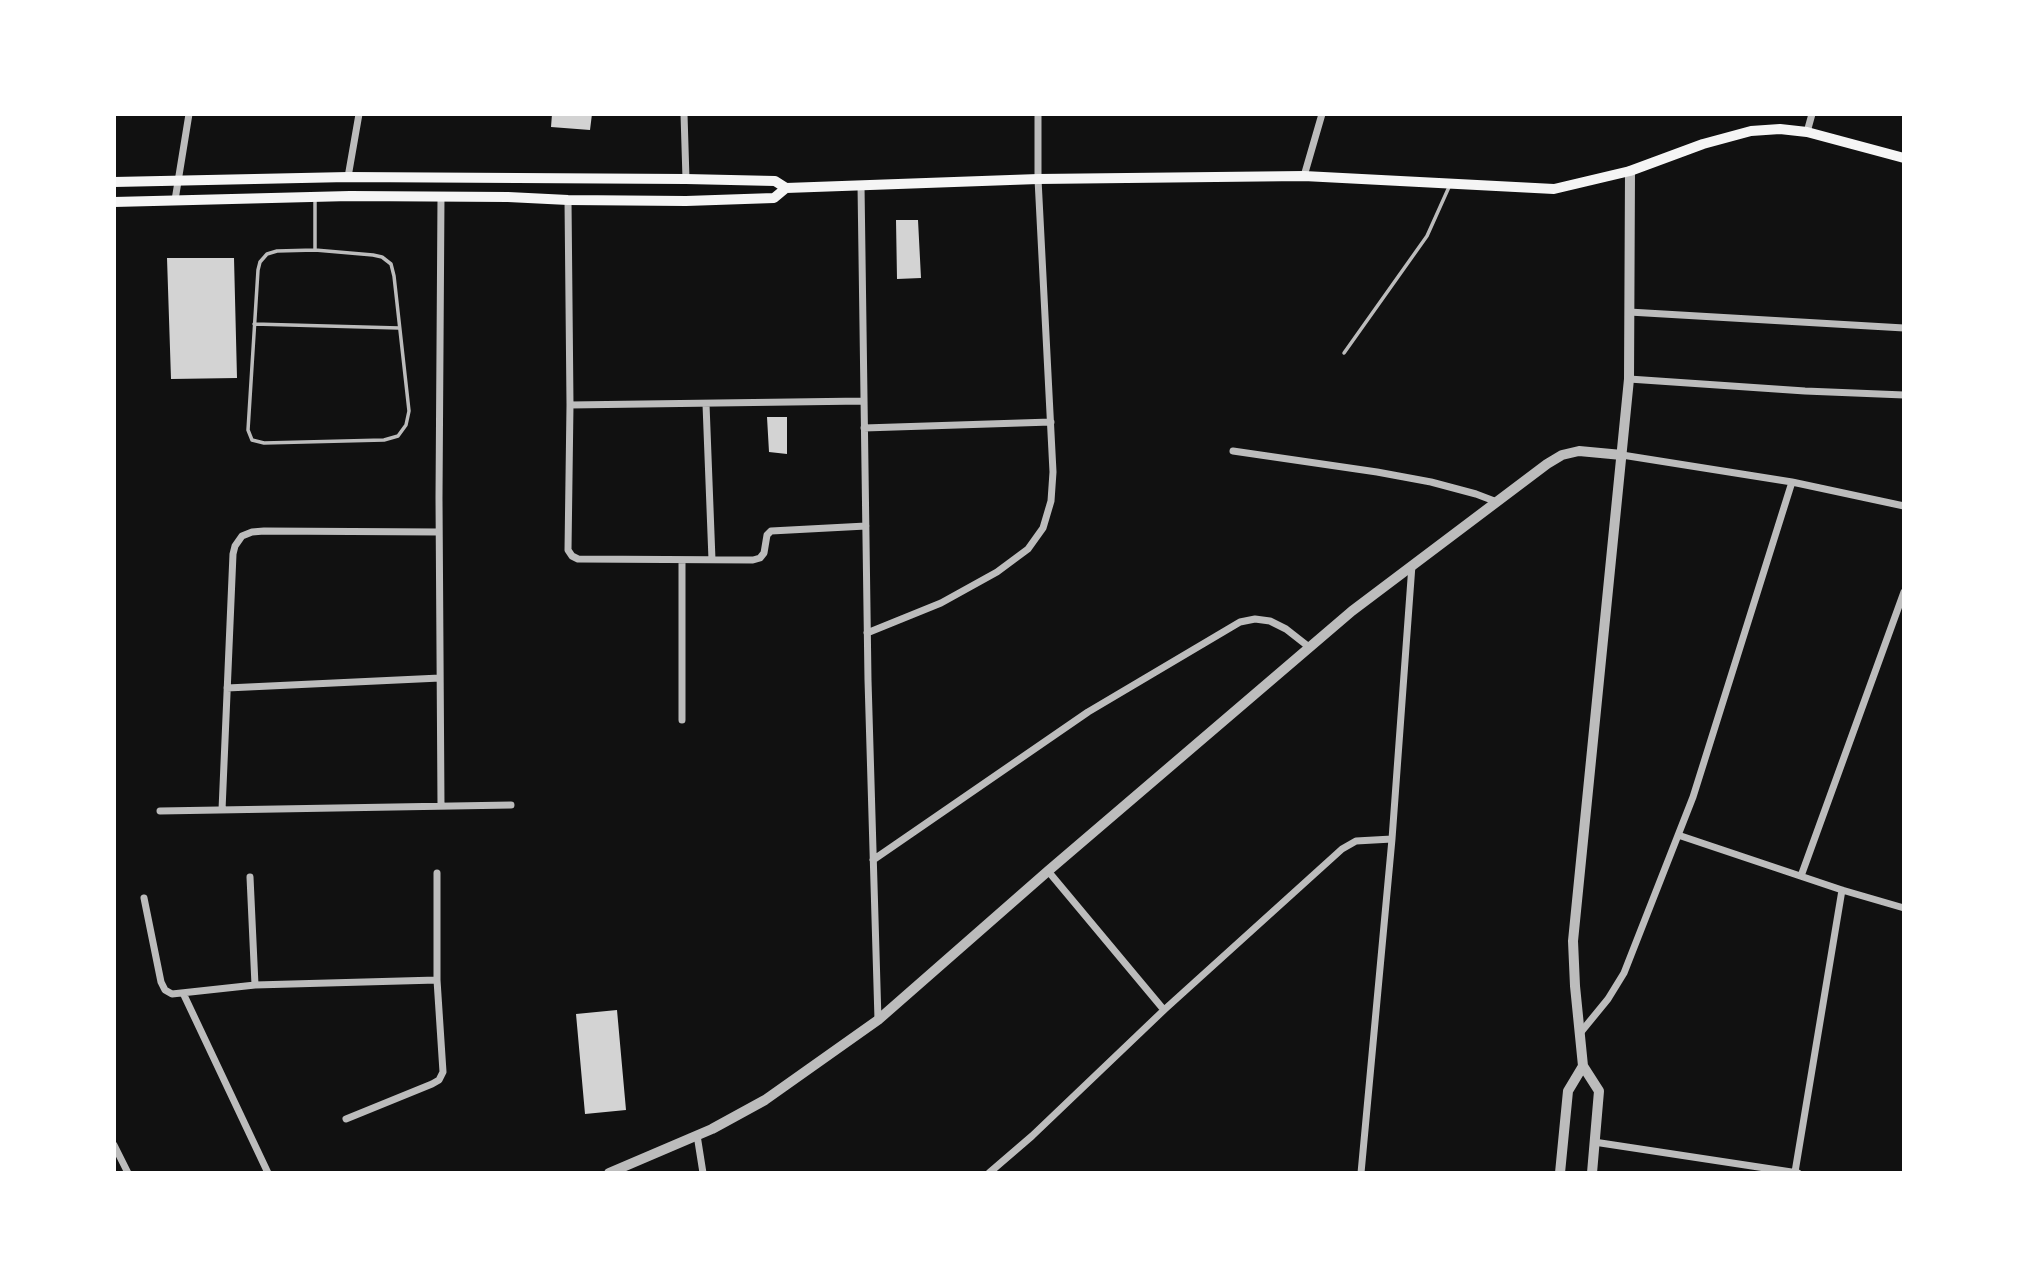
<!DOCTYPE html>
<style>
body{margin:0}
#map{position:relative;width:2018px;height:1287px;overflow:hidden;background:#111;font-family:Quicksand,sans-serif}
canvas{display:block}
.frame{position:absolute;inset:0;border:116px solid #fff;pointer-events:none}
</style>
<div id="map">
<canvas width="2018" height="1287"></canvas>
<div class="frame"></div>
</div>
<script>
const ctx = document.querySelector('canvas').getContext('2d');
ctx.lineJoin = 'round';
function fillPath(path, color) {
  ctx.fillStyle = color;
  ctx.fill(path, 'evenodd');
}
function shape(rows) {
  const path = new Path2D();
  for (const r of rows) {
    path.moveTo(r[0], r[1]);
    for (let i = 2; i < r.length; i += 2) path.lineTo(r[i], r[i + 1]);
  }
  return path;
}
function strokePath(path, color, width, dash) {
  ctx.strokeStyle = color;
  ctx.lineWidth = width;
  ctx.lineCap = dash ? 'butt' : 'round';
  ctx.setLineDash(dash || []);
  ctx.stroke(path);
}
fillPath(shape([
 [552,114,592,114,590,130,551,127],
 [896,220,918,220,921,278,897,279],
 [167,258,234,258,237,378,171,379],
 [767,417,787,417,787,454,769,452],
 [617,1010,626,1110,585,1114,576,1014]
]), '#d3d3d3');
strokePath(shape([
 [315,250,277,251,267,254,260,262,258,270,248,430,252,440,264,443,384,440,398,436,406,425,409,411,394,276,391,264,382,257,373,255,315,250,315,199],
 [254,324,399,328],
 [1344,353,1427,236,1449,187]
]), '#bcbcbc', 3.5);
strokePath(shape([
 [684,114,686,179],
 [1807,132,1812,114],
 [1304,176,1322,114],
 [348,177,359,114],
 [861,185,868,680,878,1020],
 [441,196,439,498,441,806],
 [175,200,189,114],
 [568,200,570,405,568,550,572,556,578,559,753,560,760,558,764,553,767,535,771,531,866,526],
 [1629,312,1904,328],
 [1629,379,1805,391,1904,395],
 [706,404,712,560],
 [570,405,864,401],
 [864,428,1051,422],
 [1233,451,1377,472,1431,482,1476,494,1497,502],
 [1622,455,1792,482,1904,506],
 [867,633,941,603,997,572,1028,549,1043,528,1051,501,1053,472,1038,179,1038,114],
 [227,688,440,678],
 [682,720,682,560],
 [222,810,233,554,235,546,242,536,252,532,264,531,439,532],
 [160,811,511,805],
 [1678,835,1842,890,1904,908],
 [873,860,1088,712,1240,622,1255,619,1270,621,1286,629,1309,647],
 [1048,871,1164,1010],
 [1801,876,1904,592],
 [250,877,255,985],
 [144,898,161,982,165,990,172,994,255,985,437,980],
 [183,993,268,1173],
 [1581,1032,1608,999,1624,973,1693,797,1792,482],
 [346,1119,432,1084,439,1080,443,1072,437,980,437,873],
 [697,1135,703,1173],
 [1594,1142,1798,1173],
 [114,1145,128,1173],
 [1795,1172,1842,890],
 [989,1173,1032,1136,1164,1010,1342,849,1356,841,1392,839],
 [1361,1173,1392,839,1412,565]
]), '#bcbcbc', 7);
strokePath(shape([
 [609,1173,712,1129,765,1100,878,1020,1048,871,1352,611,1547,464,1562,455,1579,451,1622,455],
 [1560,1173,1568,1091,1583,1066],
 [1592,1173,1599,1091,1583,1066,1575,986,1573,941,1629,379,1630,171]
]), '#bcbcbc', 10);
strokePath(shape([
 [114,182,348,177,686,179,775,181,786,188,1038,179,1304,176,1554,189,1630,171,1703,144,1751,131,1780,129,1807,132,1904,158],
 [114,202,350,196,508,197,568,200,686,201,774,198,786,188]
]), '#f5f5f5', 10);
</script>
